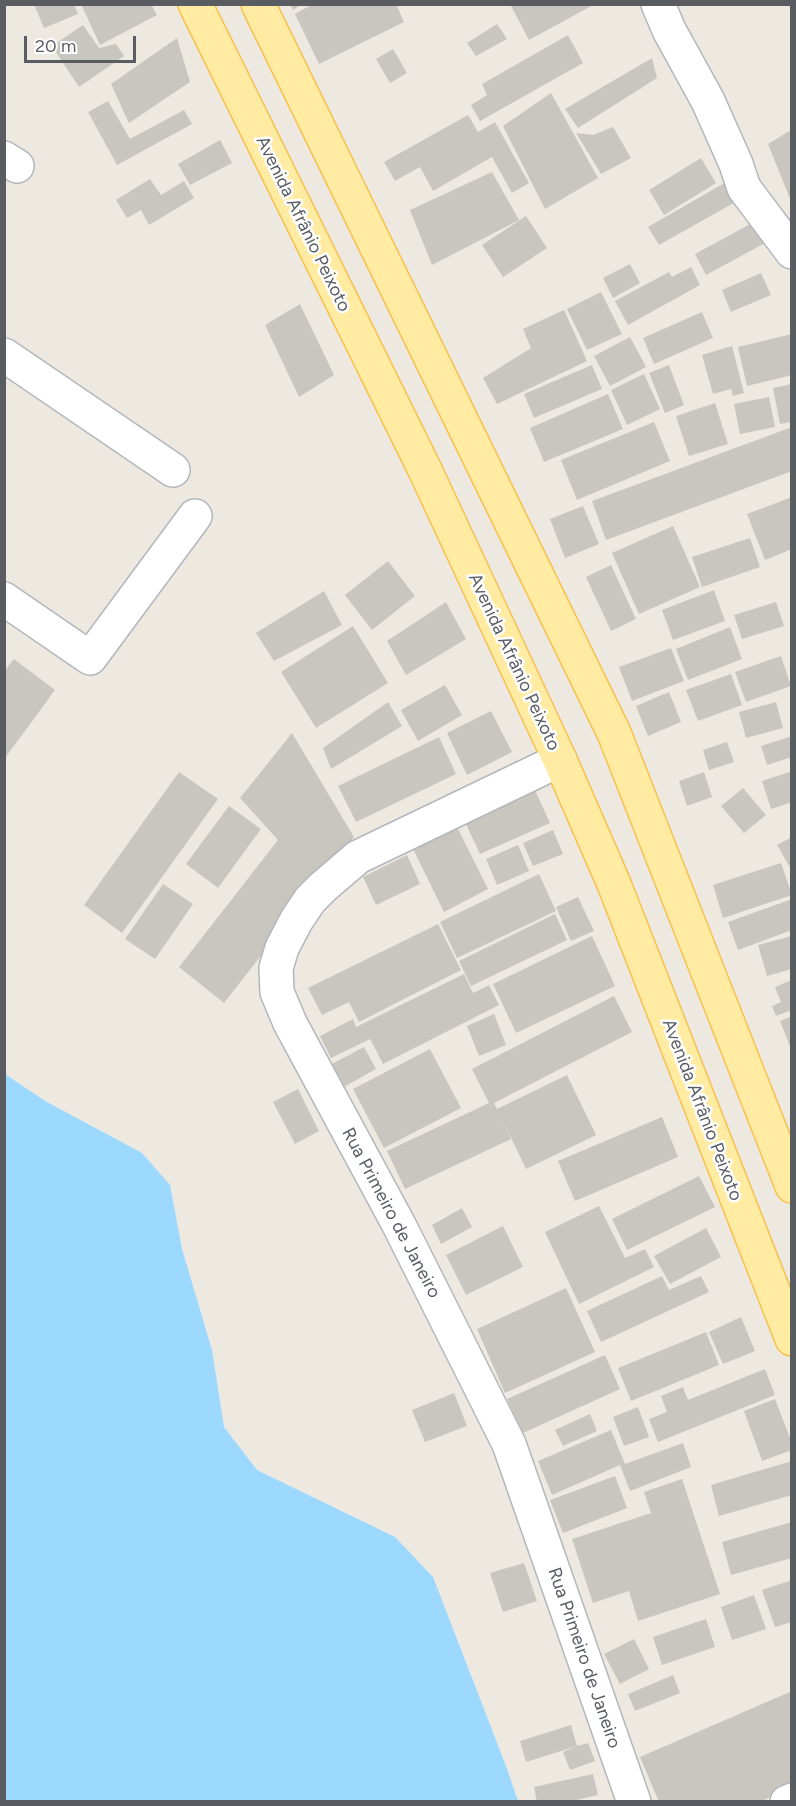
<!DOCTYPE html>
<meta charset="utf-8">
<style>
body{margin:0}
#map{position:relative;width:796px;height:1806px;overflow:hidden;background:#ede9e0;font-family:Figtree,sans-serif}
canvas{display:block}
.frame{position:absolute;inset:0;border:6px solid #595d62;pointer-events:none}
.scale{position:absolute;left:24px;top:36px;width:112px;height:27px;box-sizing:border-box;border:3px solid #595d62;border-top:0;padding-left:8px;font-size:18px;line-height:21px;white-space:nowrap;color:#595d62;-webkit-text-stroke:4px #fff;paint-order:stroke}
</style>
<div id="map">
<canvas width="796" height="1806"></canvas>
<div class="frame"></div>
<div class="scale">20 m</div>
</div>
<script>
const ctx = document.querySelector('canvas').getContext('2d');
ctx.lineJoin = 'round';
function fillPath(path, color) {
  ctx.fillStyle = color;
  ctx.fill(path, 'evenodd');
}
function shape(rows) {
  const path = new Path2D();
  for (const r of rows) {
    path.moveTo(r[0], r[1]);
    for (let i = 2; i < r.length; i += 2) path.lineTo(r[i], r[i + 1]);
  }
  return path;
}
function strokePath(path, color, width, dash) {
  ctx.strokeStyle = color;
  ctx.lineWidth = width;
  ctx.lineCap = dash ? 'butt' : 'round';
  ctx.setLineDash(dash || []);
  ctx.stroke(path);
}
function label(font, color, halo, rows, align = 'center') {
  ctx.font = font + ' Figtree,sans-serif';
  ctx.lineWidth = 5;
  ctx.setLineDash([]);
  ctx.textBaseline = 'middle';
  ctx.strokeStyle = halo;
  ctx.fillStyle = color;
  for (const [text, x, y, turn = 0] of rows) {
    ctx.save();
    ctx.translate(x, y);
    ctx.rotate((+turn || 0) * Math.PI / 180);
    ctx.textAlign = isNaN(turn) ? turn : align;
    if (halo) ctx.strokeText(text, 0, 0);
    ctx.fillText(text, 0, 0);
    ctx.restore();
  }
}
fillPath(shape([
 [5,1074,45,1101,142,1153,170,1185,182,1249,212,1350,224,1427,257,1470,395,1537,433,1577,506,1766,518,1801,5,1801]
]), '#9dd9ff');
fillPath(shape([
 [34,4,74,4,78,14,44,28],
 [81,4,151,4,157,15,100,45],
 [290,4,302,4,293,10],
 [313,4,396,4,404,22,319,64,295,14],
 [510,4,595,4,529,40],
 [497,24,507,39,476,56,467,43],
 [83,25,99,48,116,44,124,56,79,87,52,46],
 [568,35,583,63,480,121,471,105,487,95,482,84],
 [177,38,190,82,129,123,111,84],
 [393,49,407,73,390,83,376,59],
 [652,58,657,78,578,128,565,109],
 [551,93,598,178,545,209,503,126],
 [108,101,130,139,184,110,192,124,117,165,88,112],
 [468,115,478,132,495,122,529,183,512,193,492,157,433,191,420,167,395,181,384,162],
 [613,127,631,158,601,174,576,133,593,135],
 [791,130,791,201,768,144],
 [220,140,232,163,190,185,178,164],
 [701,158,716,183,664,215,649,190],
 [492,172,519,220,432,265,410,210],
 [150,179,161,195,184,181,194,198,149,225,141,210,127,218,116,200],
 [728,181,739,200,659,245,648,227],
 [526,216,547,248,503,277,482,245],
 [754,222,765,243,706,275,695,254],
 [630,264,640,283,613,298,603,278],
 [691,267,700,285,628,325,615,301,669,272,672,277],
 [761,273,771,295,731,312,722,290],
 [601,292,622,334,587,350,567,309],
 [300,304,334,375,299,397,265,325],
 [564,310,587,361,497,404,483,378,531,348,523,329],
 [702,312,713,338,654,364,643,338],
 [792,334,792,375,747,386,738,347],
 [630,337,646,367,610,386,594,356],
 [732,346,744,393,733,396,731,389,713,394,702,355],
 [592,365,602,389,534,418,524,394],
 [669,365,684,405,665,413,649,373],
 [644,374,660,409,627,425,611,390],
 [792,384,792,422,780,424,773,388],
 [608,394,623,429,544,462,530,428],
 [769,397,775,427,740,434,734,404],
 [715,403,728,444,689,456,676,416],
 [654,422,670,461,577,500,561,460],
 [792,427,792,471,606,540,592,501],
 [792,497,792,549,765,560,747,514],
 [583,506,599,544,565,558,550,519],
 [673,526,700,587,639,614,612,553],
 [750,538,760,567,702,587,692,557],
 [388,561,415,596,372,630,345,595],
 [611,565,636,619,611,631,586,577],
 [714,590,725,621,673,640,662,610],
 [324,591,342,625,274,661,256,633],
 [446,602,466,639,406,675,387,641],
 [776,602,784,626,742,639,734,615],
 [353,626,388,683,316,728,281,672],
 [730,627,742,659,688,680,676,649],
 [671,648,684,681,632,701,619,667],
 [781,656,791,686,746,702,735,672],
 [14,659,55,690,5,758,5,670],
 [731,674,742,705,698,721,686,690],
 [445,685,462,715,418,741,401,710],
 [669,692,681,722,648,736,636,706],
 [388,702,402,726,331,769,323,748],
 [776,702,783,728,746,738,739,712],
 [491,711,512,752,467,775,447,733],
 [292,733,354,837,224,1003,179,967,278,840,240,798],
 [792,736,792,757,767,765,761,746],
 [439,737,456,774,356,822,338,786],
 [727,742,734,762,709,770,703,750],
 [792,771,792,802,771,809,762,781],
 [179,772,218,799,122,933,84,905],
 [704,772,712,797,687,806,679,781],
 [743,788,766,815,744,833,721,806],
 [535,790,550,823,480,854,465,822],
 [229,806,261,829,218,888,186,864],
 [457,827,488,889,444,912,413,849],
 [553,830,563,854,533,866,523,843],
 [792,837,792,871,777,845],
 [518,845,529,871,497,885,486,859],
 [407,855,420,884,376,905,363,877],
 [781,863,792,895,723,918,713,885],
 [539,874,556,911,457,958,440,922],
 [163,884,193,904,155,959,125,939],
 [578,897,594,931,571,941,556,907],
 [792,899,792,930,738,950,728,922],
 [555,914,567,940,471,986,459,961],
 [438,924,461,970,359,1022,349,1002,322,1015,308,988],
 [592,936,615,986,516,1033,493,984],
 [792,936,792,969,767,976,758,945],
 [464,974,473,993,489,985,499,1005,383,1064,370,1039,331,1058,320,1036,353,1019,356,1027],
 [792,980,792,1010,776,1016,772,1006,781,1002,775,987],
 [614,996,632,1032,494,1103,497,1109,567,1075,596,1135,526,1169,502,1119,511,1139,405,1189,387,1151,489,1103,472,1069],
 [494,1014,506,1045,479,1056,467,1026],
 [792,1016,792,1049,791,1049,780,1021],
 [364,1047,376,1069,342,1088,330,1065],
 [430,1049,461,1108,384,1148,353,1089],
 [298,1089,319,1131,295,1144,273,1102],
 [662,1117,678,1157,575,1201,558,1161],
 [699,1176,715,1207,627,1250,612,1219],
 [599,1206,625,1258,645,1249,654,1267,579,1304,545,1232],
 [462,1208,472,1227,441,1244,432,1225],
 [503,1226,523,1267,466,1295,446,1255],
 [706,1228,721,1257,670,1284,654,1256],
 [662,1276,669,1290,701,1276,709,1292,601,1342,587,1311],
 [566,1288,595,1352,505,1393,477,1329],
 [741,1317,755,1351,723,1364,709,1332],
 [706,1332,719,1365,631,1401,618,1368],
 [605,1355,620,1389,523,1433,507,1399],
 [765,1369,775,1395,658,1442,649,1419,667,1412,661,1396,683,1387,688,1400],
 [454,1393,467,1426,425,1442,412,1410],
 [775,1399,792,1443,792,1450,762,1461,744,1411],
 [638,1407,649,1437,624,1446,613,1417],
 [590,1414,597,1431,563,1446,555,1430],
 [611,1430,625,1464,683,1443,691,1467,630,1491,620,1465,552,1495,538,1461],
 [792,1461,792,1495,719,1516,711,1485],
 [615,1476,627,1508,563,1533,550,1500],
 [682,1479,720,1594,638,1621,629,1591,593,1603,572,1539,651,1513,644,1492],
 [792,1522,792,1558,731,1575,722,1542],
 [524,1563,537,1601,503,1612,490,1573],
 [792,1580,792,1622,775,1627,762,1590],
 [754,1595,766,1629,732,1640,721,1607],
 [706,1619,715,1647,662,1665,653,1637],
 [634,1639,649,1669,620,1684,604,1654],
 [673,1675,680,1693,635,1711,628,1694],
 [792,1691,792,1788,759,1802,659,1802,640,1757],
 [571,1725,577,1746,588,1743,595,1761,570,1770,563,1752,577,1746,526,1762,520,1741],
 [593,1774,598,1795,568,1802,537,1802,534,1787]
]), '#c9c6bf');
const minor = shape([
 [658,4,669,30,708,101,736,164,744,188,792,252],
 [4,158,17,166],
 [4,355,173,470],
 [4,599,90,658,195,516],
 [560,760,358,857,323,887,310,900,296,921,282,948,276,968,277,992,290,1023,399,1225,509,1444,634,1802],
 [787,1802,792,1800]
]);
const major = shape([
 [195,4,425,470,560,760,614,884,792,1339],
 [258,4,614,733,792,1186]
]);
strokePath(minor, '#b3b7bb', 36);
strokePath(major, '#f8c04e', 36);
strokePath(minor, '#fff', 33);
strokePath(major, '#ffeca2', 33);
label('18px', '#595d62', '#fff', [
 ["Avenida Afrânio Peixoto",303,224,64],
 ["Avenida Afrânio Peixoto",514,662,65],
 ["Avenida Afrânio Peixoto",702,1110,69],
 ["Rua Primeiro de Janeiro",391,1213,62],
 ["Rua Primeiro de Janeiro",584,1658,71]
]);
</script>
